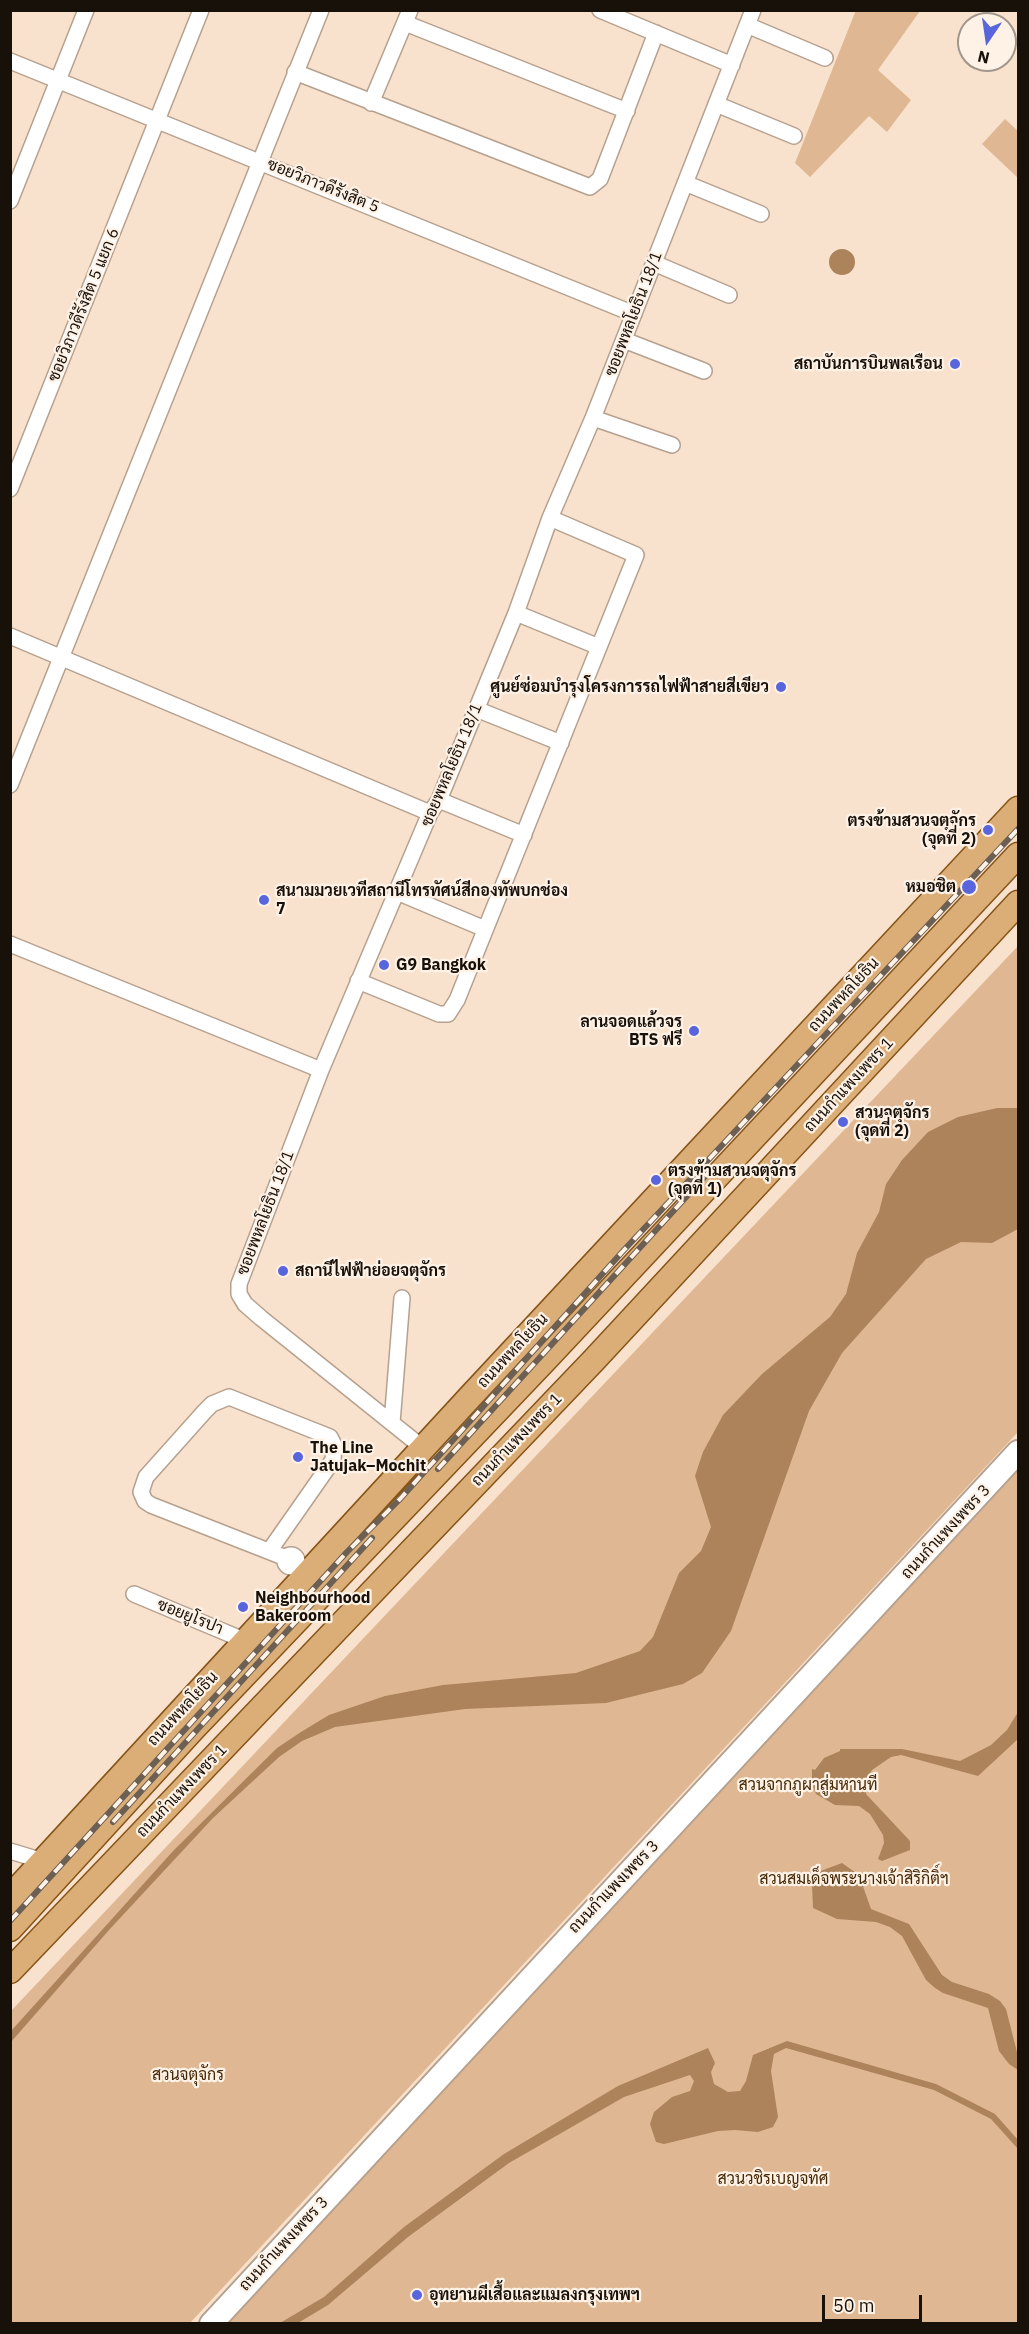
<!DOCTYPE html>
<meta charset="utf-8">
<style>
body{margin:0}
#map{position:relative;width:1029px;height:2334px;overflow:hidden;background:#f8e2ce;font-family:"IBM Plex Sans",sans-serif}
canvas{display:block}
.frame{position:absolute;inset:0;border:12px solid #18110a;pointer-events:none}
.north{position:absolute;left:957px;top:12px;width:60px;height:60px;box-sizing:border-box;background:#fef1e5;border:2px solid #a2978d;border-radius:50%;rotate:193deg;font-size:16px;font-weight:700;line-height:24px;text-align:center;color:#18110a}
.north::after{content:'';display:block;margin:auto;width:21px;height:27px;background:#5865dc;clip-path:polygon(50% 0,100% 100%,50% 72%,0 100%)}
.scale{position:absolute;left:822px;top:2295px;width:100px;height:27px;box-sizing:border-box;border:3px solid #18110a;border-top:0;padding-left:8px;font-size:18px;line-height:21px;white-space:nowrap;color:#18110a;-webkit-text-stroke:4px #fef1e5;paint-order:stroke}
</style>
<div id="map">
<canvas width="1029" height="2334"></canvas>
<div class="frame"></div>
<div class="north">N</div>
<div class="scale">50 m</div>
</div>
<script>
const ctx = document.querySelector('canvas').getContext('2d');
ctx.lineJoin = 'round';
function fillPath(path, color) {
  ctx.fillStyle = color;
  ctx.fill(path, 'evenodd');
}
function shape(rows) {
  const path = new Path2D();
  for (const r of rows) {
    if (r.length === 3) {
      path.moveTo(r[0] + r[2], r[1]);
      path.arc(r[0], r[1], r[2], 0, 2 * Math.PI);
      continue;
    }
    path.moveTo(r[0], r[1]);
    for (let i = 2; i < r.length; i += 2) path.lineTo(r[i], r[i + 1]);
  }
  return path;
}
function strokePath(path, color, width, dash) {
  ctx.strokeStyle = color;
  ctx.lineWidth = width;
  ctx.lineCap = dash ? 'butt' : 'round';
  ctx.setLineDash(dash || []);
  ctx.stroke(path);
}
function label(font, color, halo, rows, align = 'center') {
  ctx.font = font + ' "IBM Plex Sans",Sarabun,sans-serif';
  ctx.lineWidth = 4.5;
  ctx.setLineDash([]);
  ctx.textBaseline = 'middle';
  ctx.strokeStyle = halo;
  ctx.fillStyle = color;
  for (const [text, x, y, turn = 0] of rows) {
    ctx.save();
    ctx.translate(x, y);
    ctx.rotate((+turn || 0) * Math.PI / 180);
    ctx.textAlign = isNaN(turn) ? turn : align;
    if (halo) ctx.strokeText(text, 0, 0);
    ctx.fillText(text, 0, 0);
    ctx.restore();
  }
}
fillPath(shape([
 [856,10,920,11,878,70,911,100,887,132,869,116,810,177,795,163],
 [1005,119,1018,131,1018,178,982,144],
 [1018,946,1018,1432,190,2323,11,2323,10,2012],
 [1018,1461,1018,2323,227,2324,233,2313]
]), '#dfb792');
fillPath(shape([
 [842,262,13],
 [997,1108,1018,1108,1018,1229,992,1243,961,1242,926,1259,842,1353,809,1411,731,1631,702,1673,683,1684,606,1703,465,1709,335,1727,302,1741,279,1757,213,1818,109,1930,11,2042,11,2031,174,1850,277,1748,301,1732,329,1715,385,1696,443,1685,576,1673,640,1651,653,1637,679,1573,701,1551,711,1527,695,1476,703,1452,723,1415,762,1374,830,1317,846,1294,857,1253,879,1212,886,1184,902,1160,928,1132,958,1117],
 [1018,1712,1018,1739,978,1776,901,1755,891,1757,872,1770,866,1781,866,1794,910,1841,910,1850,882,1861,878,1859,884,1843,883,1835,870,1814,859,1806,835,1805,816,1794,812,1783,812,1769,815,1770,824,1758,840,1751,840,1749,902,1749,960,1761,991,1745,1007,1730],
 [842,1863,859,1875,871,1909,909,1924,942,1975,952,1982,989,1994,1000,2001,1006,2009,1018,2056,1018,2070,1009,2064,999,2051,988,2008,943,1993,935,1988,926,1980,902,1936,890,1927,876,1922,837,1919,813,1908,812,1885,818,1872],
 [787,2041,936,2084,995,2114,1018,2140,1018,2149,991,2119,934,2090,786,2048,774,2054,771,2071,778,2117,773,2127,758,2132,735,2130,718,2131,664,2144,656,2142,650,2124,654,2112,672,2097,690,2091,694,2081,690,2075,624,2097,509,2163,408,2237,328,2305,298,2323,280,2323,324,2297,404,2227,504,2154,618,2086,708,2048,715,2063,711,2072,714,2084,728,2092,740,2091,746,2081,753,2055]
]), '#ac835b');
const street = shape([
 [600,10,732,65],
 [405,23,627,111],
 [747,25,825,58],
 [10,61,634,314],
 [295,72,590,187,600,179,656,33],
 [371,103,410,10],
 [716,104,794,136],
 [685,183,761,214],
 [10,201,86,10],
 [654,263,729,295],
 [624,340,704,371],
 [593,418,672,445],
 [10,489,201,10],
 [516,613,599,647],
 [10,636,430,813],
 [476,709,561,743],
 [10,785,321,10],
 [439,800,524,835],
 [397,892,485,929],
 [10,944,321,1070],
 [358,981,439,1014,448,1014,457,1000,636,555,550,518],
 [392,1423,402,1298],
 [423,1448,261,1318,245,1304,239,1294,239,1284,321,1070,430,813,439,800,516,613,550,518,593,418,753,10],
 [270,1550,333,1460,334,1445,330,1437,229,1397,212,1404,205,1411,146,1477,141,1492,145,1501,151,1505,286,1558],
 [291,1561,6],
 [134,1594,246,1641],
 [10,1851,43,1861]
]);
const secondary = shape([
 [211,2324,1018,1452]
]);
const primary = shape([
 [10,1897,470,1397,1018,809],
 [10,1929,193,1729,545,1360,1018,855],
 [10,1971,594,1360,1018,903]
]);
strokePath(street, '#b6a18f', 18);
strokePath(secondary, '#b6a18f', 26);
strokePath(primary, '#875417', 27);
strokePath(street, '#fff', 15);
strokePath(secondary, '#fff', 22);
strokePath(primary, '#dbae78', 24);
const rail = shape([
 [438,1469,709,1172],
 [113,1822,372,1538],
 [10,1921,347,1552,400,1499,624,1250,1018,829]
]);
strokePath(rail, '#6c5f53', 6);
strokePath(rail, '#fef1e5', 4, [11]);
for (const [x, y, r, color] of [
 [955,364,6,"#5865dc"],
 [781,687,6,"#5865dc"],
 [988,830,6,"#5865dc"],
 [969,887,8,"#5865dc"],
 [264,900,6,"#5865dc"],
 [384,965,6,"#5865dc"],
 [694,1031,6,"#5865dc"],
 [843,1122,6,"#5865dc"],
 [656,1180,6,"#5865dc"],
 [283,1271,6,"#5865dc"],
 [298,1457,6,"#5865dc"],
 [243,1607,6,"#5865dc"],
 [417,2295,6,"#5865dc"]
]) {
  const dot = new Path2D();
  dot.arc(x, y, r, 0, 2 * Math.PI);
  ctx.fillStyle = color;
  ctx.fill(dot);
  strokePath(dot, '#fef1e5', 2);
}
label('16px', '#18110a', '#fef1e5', [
 ["ซอยวิภาวดีรังสิต 5",323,186,22],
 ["ซอยวิภาวดีรังสิต 5 แยก 6",84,305,-68],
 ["ซอยพหลโยธิน 18/1",634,314,-69],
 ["ซอยพหลโยธิน 18/1",452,765,-67],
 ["ถนนพหลโยธิน",844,995,-47],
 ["ถนนกำแพงเพชร 1",849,1085,-47],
 ["ซอยพหลโยธิน 18/1",266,1213,-69],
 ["ถนนพหลโยธิน",513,1351,-47],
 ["ถนนกำแพงเพชร 1",517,1440,-46],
 ["ถนนกำแพงเพชร 3",946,1532,-47],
 ["ซอยยูโรปา",190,1617,22],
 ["ถนนพหลโยธิน",183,1709,-47],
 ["ถนนกำแพงเพชร 1",182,1791,-46],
 ["ถนนกำแพงเพชร 3",614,1887,-46],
 ["ถนนกำแพงเพชร 3",284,2244,-47]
]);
label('bold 16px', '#18110a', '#fef1e5', [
 ["สถาบันการบินพลเรือน",943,364,"right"],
 ["ศูนย์ซ่อมบำรุงโครงการรถไฟฟ้าสายสีเขียว",769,687,"right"],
 ["ตรงข้ามสวนจตุจักร",976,821,"right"],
 ["(จุดที่ 2)",976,839,"right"],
 ["หมอชิต",956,887,"right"],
 ["สนามมวยเวทีสถานีโทรทัศน์สีกองทัพบกช่อง",276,891],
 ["7",276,909],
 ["G9 Bangkok",396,965],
 ["ลานจอดแล้วจร",682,1022,"right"],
 ["BTS ฟรี",682,1040,"right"],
 ["สวนจตุจักร",855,1113],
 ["(จุดที่ 2)",855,1131],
 ["ตรงข้ามสวนจตุจักร",668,1171],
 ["(จุดที่ 1)",668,1189],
 ["สถานีไฟฟ้าย่อยจตุจักร",295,1271],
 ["The Line",310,1448],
 ["Jatujak–Mochit",310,1466],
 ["Neighbourhood",255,1598],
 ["Bakeroom",255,1616],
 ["อุทยานผีเสื้อและแมลงกรุงเทพฯ",429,2295]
], 'left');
label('16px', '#462907', '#fef1e5', [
 ["สวนจากภูผาสู่มหานที",808,1785],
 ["สวนสมเด็จพระนางเจ้าสิริกิติ์ฯ",854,1879],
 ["สวนจตุจักร",188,2075],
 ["สวนวชิรเบญจทัศ",773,2179]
]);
</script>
